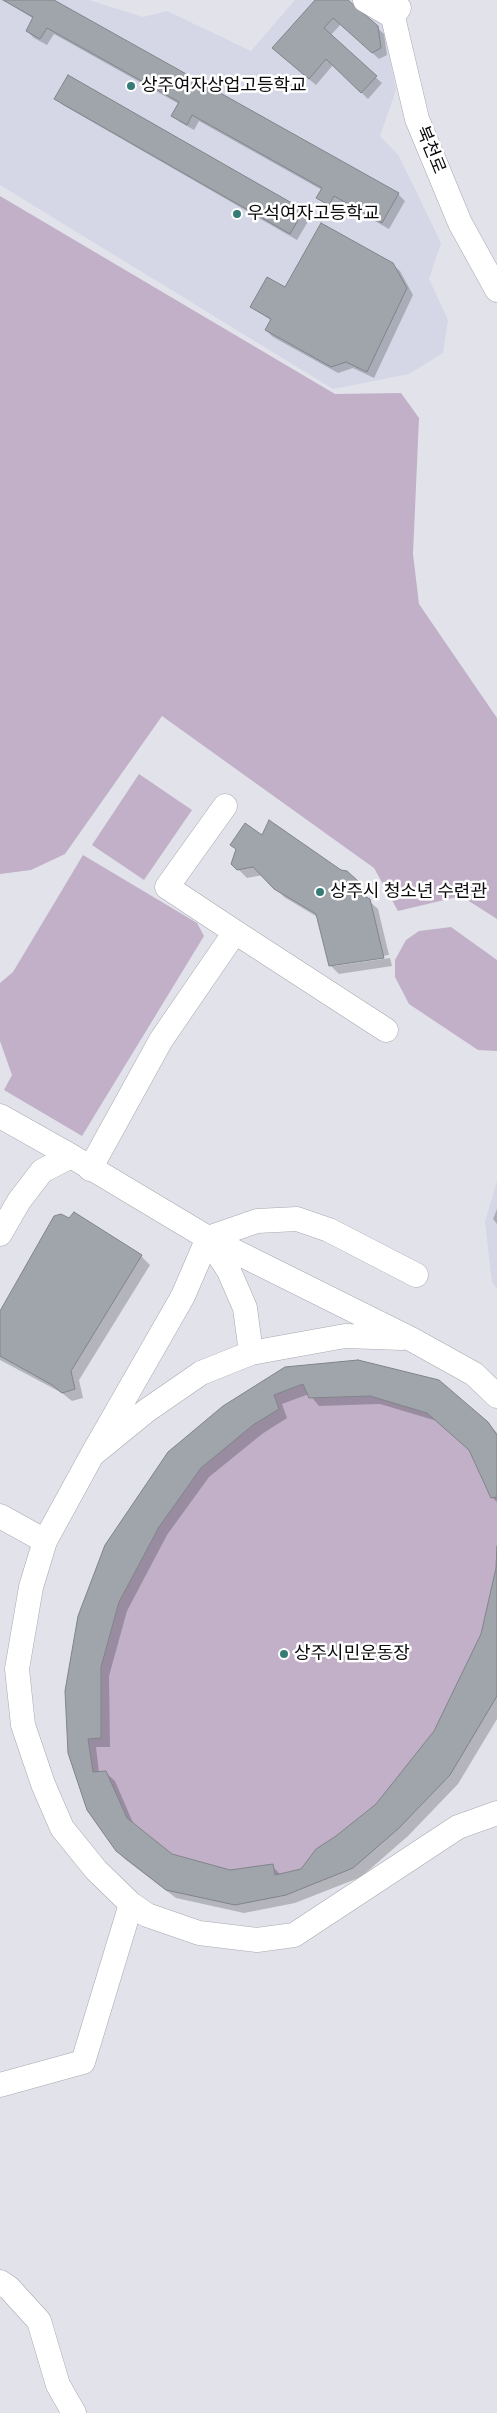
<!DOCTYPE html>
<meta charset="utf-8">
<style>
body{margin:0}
canvas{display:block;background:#e1e2ea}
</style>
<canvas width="497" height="2413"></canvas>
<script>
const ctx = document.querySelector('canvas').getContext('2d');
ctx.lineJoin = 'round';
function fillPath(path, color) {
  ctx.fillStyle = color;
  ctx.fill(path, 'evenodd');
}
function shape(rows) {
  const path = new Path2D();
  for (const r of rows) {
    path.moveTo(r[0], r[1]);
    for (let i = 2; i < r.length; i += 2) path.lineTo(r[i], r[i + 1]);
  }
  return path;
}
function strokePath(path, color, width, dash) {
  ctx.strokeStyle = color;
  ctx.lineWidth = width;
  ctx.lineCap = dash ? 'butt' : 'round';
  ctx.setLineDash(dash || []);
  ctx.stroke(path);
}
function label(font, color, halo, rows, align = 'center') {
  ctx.font = font + ' Signika,"Noto Sans KR",sans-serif';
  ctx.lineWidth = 5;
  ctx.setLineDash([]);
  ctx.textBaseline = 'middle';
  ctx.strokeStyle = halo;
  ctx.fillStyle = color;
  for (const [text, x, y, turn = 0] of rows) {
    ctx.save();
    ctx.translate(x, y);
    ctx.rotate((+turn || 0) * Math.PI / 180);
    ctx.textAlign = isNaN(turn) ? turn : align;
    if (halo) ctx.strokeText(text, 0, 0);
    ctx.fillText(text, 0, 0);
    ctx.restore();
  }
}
fillPath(shape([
 [0,0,89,0,143,17,167,11,251,51,295,0,358,0,383,21,396,90,380,136,399,156,441,243,429,279,448,320,443,353,409,374,333,389,0,185],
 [497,1181,497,1289,492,1282,485,1222]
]), '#d5d7e6');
fillPath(shape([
 [0,196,335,394,401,393,419,418,413,554,419,604,497,718,497,919,461,896,398,911,374,868,162,716,65,854,31,870,0,874],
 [139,774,192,810,144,880,92,845],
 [83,855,197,923,204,936,82,1136,4,1090,12,1075,0,1041,0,983,13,972],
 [451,927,497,960,497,1051,478,1050,409,1004,395,977,395,960,406,940,419,931],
 [358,1360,439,1380,488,1422,497,1435,497,1696,450,1775,399,1828,353,1868,286,1895,235,1905,166,1890,116,1851,87,1810,65,1691,78,1616,105,1545,168,1452,223,1406,285,1367]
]), '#c1b0c8');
fillPath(shape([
 [3,0,51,0,398,194,405,201,389,229,341,202,336,211,318,198,322,190,199,121,194,130,180,122,173,116,179,104,54,34,47,45,34,38,27,31,34,19],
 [317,0,347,0,384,34,387,55,379,59,341,24,330,36,382,83,368,99,333,65,316,85,280,55],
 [69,77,303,211,310,218,297,240,63,105,56,99],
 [392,264,400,271,413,295,374,378,353,368,338,373,273,337,266,330,272,321,251,307,286,289],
 [262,837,341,871,347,872,366,891,368,900,378,909,389,955,334,964,334,966,390,958,392,966,339,974,330,965,319,918,284,897,263,875,247,878,233,864],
 [497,1209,497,1224,493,1219],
 [74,1214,141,1256,150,1265,79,1380,83,1398,72,1401,62,1393,0,1360,0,1313],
 [285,1368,487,1422,497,1433,497,1502,492,1497,472,1451,437,1421,380,1404,319,1406,309,1394,282,1404,287,1418,262,1434,209,1477,167,1535,127,1611,109,1676,110,1747,96,1747,99,1773,106,1773,115,1781,134,1825,171,1855,230,1871,272,1866,281,1875,302,1870,337,1837,377,1805,435,1732,482,1635,497,1568,497,1719,458,1784,408,1836,361,1877,295,1903,244,1913,176,1898,126,1860,117,1851,69,1752,107,1545]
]), '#0003');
const building = shape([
 [3,0,54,0,399,193,382,223,334,196,329,205,316,198,322,188,192,115,187,125,171,116,179,102,47,28,40,39,26,31,33,17,3,0],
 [315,0,348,0,378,26,381,48,372,53,333,18,324,28,377,76,361,93,326,59,309,79,272,48,315,0],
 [68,75,304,210,290,234,54,99,68,75],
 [321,223,393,263,407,288,367,372,346,362,331,367,265,330,271,319,250,307,267,277,285,287,321,223],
 [269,820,341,870,347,871,358,881,361,895,370,899,384,958,329,966,316,914,274,889,253,867,237,870,231,864,236,849,230,845,245,823,262,835,269,820],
 [74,1212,142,1255,71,1371,75,1389,62,1393,52,1385,0,1356,0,1311,54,1216,61,1214,69,1218,74,1212],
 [358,1360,439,1380,488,1422,497,1435,497,1497,491,1498,469,1450,427,1413,370,1396,309,1398,303,1384,274,1395,279,1409,253,1425,201,1468,159,1527,119,1602,101,1667,101,1738,88,1739,93,1772,106,1771,127,1818,172,1854,230,1870,273,1864,275,1875,301,1869,316,1849,336,1836,376,1804,434,1731,481,1634,496,1568,497,1546,497,1696,450,1775,399,1828,353,1868,286,1895,235,1905,166,1890,116,1851,87,1810,68,1753,65,1691,78,1616,105,1545,168,1452,223,1406,285,1367,358,1360]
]);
fillPath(building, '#a0a4ab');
strokePath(building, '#81858b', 1);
const minor = shape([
 [365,0,392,16,399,8],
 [389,0,417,119,460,223,497,290],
 [225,806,167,887,235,932],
 [0,1116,71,1156,208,1238,411,1339,474,1374,497,1396],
 [90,1169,161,1040,235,932,386,1030],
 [0,1234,19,1201,42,1171,71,1156],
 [208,1239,229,1271,245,1308,251,1353],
 [92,1455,183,1296,208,1238,257,1221,297,1219,329,1230,416,1275],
 [0,1516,45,1541,31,1587,17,1669,23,1725,43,1784,62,1828,96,1870,131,1904,147,1915,199,1933,257,1940,294,1935,458,1827,497,1813],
 [45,1541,92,1455,146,1411,201,1373,251,1353,345,1336,402,1338],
 [0,2085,83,2062,131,1904],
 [0,2282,9,2288,39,2321,58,2385,74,2413]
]);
strokePath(minor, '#a7a8af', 25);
strokePath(minor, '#fff', 24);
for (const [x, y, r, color] of [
 [131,86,5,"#357c76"],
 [237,214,5,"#357c76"],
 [320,892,5,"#357c76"],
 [284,1654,5,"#357c76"]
]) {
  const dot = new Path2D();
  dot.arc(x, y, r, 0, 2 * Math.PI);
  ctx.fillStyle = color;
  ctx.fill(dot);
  strokePath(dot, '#fff', 2);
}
label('18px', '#0b0b0e', '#fff', [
 ["상주여자상업고등학교",141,86],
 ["우석여자고등학교",247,214],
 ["상주시 청소년 수련관",330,892],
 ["상주시민운동장",294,1654]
], 'left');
label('18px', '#0b0b0e', '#fff', [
 ["북천로",430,150,68]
]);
</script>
